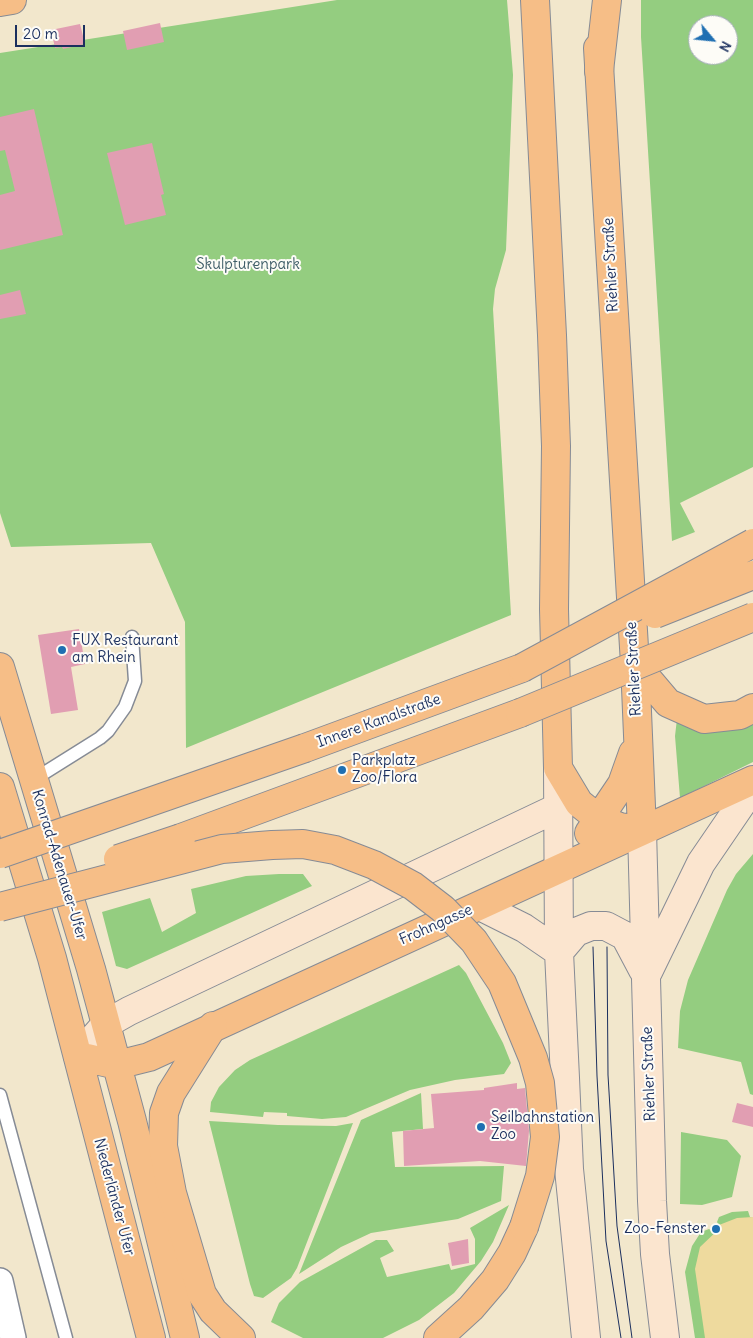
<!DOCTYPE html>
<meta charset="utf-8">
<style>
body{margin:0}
#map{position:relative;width:753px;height:1338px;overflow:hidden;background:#f2e7cc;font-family:Delius,sans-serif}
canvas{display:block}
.north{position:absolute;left:688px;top:15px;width:50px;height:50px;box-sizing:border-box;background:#fdfcf7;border:1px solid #a3aaba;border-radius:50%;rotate:118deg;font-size:14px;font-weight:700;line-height:20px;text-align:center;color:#1b2f5e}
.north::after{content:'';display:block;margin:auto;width:18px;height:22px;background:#1f6fb2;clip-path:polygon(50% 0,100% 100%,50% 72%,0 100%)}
.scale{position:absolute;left:15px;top:25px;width:70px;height:22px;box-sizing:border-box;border:2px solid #1b2f5e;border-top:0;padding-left:6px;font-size:15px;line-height:18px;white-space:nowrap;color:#1b2f5e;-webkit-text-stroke:4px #fdfcf7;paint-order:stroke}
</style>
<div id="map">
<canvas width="753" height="1338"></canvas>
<div class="north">N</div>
<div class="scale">20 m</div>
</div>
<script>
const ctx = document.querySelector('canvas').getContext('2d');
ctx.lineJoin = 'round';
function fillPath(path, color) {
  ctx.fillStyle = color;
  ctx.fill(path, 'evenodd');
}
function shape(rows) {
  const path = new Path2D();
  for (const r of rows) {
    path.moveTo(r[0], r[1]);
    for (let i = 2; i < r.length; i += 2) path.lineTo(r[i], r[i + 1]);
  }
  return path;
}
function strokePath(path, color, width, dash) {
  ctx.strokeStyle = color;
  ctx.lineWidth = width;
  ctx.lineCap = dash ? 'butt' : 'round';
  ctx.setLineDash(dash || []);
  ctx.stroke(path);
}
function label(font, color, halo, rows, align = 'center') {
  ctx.font = font + ' Delius,sans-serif';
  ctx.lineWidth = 4;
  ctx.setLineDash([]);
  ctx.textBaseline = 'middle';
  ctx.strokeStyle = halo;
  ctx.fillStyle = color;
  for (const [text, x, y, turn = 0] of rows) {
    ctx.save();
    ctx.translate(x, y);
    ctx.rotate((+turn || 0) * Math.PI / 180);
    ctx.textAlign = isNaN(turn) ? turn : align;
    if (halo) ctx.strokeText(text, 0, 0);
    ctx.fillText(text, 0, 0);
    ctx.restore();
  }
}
fillPath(shape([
 [337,0,507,0,513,75,506,250,495,289,493,309,511,615,186,748,185,622,151,543,11,547,0,513,0,53],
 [641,0,753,0,753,467,680,503,695,532,672,541,641,37],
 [698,25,728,25,728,55,698,55],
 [753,718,753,762,680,798,675,736,677,719],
 [753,854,753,1095,750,1094,741,1062,678,1048,680,1011,688,980,727,890,736,874],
 [279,874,303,874,312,886,127,969,116,966,102,912,150,898,162,932,196,913,191,889,246,876],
 [459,965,466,973,503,1043,511,1063,504,1074,455,1080,410,1090,346,1117,322,1119,287,1116,287,1113,264,1112,263,1117,210,1112,211,1102,219,1087,235,1070,250,1060],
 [421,1093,423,1129,392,1132,395,1167,504,1166,501,1201,458,1219,371,1233,341,1247,299,1274,361,1120],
 [209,1121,278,1125,336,1126,353,1123,297,1268,291,1278,263,1298,254,1296,250,1284],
 [681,1132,727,1140,741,1156,732,1197,702,1205,680,1204],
 [509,1205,493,1242,481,1261,454,1293,419,1320,383,1338,303,1338,271,1322,279,1303,300,1282,376,1240,387,1240,394,1251,380,1258,387,1277,449,1264,451,1270,475,1264,475,1239,470,1228],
 [748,1211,750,1217,753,1217,753,1338,695,1338,685,1272,692,1246,701,1232,709,1229,713,1232,720,1227,717,1222,719,1217,732,1212]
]), '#94cd80');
fillPath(shape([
 [753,1217,753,1338,705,1338,695,1269,700,1247,720,1228,719,1225,737,1218]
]), '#eeda9e');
fillPath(shape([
 [160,23,164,42,127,50,123,31],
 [80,24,85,44,63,49,62,47,55,48,51,30],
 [34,109,63,235,0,250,0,195,15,191,5,150,0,151,0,117],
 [152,143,164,194,161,195,166,215,125,225,107,153],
 [20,290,26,314,0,319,0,295],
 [79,629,85,664,71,667,78,710,51,714,38,635],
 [517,1083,517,1089,525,1088,529,1131,526,1166,480,1161,404,1166,403,1131,434,1128,431,1094,484,1090,484,1088],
 [737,1103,753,1107,753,1127,732,1122],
 [468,1239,469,1263,452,1266,448,1243]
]), '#e19eb2');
const lane = shape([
 [33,780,100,738,108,731,125,707,135,681,132,637],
 [0,1095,66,1338]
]);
const street = shape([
 [0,1281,13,1338]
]);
const secondary = shape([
 [558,768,559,952,565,1078,569,1169,586,1338],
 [642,830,652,1201,655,1254,665,1338],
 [480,906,524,928,559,952,576,932,591,926,606,926,625,936,643,970],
 [648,972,701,863,753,787],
 [78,1056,106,1024,129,1011,557,808]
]);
const primary = shape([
 [535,0,552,335,556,446,554,609,558,768,579,803,599,819,620,827,642,830],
 [0,2,12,0],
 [598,48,635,664,642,830],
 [635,664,668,703,704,719,740,715,753,708],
 [0,667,91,969,132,1121,185,1338],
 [0,787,52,958,151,1338],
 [589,833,622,784,633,753],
 [78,1056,117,1065,149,1057,753,780]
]);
const highway = shape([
 [599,71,607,0],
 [305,748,522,668],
 [181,838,520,713],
 [213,1026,171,1093,164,1113,163,1146,172,1193,202,1294,213,1311,241,1338],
 [438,1338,471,1308,495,1280,512,1253,524,1227]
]);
strokePath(lane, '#868b95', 15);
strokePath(street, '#868b95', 28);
strokePath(secondary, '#868b95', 30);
strokePath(primary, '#868b95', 30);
strokePath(highway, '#868b95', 30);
strokePath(lane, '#fff', 12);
strokePath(street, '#fff', 25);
strokePath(secondary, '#fbe5cf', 28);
strokePath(primary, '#f6be87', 28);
strokePath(highway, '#f6be87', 28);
strokePath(shape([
 [593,947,597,1076,606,1241,621,1338],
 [607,947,608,1075,617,1226,632,1338]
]), '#1b2f5e', 1);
const highwayBridge = shape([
 [655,614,753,575],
 [522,668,753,543],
 [520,713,753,617],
 [0,854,305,748],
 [118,859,181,838],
 [0,907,222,849,272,845,303,844,335,850,374,865,413,886,443,909,474,941,502,983,533,1058,540,1083,545,1137,540,1176,524,1227]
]);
strokePath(highwayBridge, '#868b95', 30, []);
strokePath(highwayBridge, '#f6be87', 28);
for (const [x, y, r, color] of [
 [62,650,5,"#1f6fb2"],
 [342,770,5,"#1f6fb2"],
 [481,1127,5,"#1f6fb2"],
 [716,1229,5,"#1f6fb2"]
]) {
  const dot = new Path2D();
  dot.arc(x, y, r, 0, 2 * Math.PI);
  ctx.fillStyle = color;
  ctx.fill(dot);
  strokePath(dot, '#fdfcf7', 2);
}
label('15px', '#3f5e68', '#fdfcf7', [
 ["Skulpturenpark",248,265]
]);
label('15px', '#1b2f5e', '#fdfcf7', [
 ["Riehler Straße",611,265,-93],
 ["Riehler Straße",634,669,-93],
 ["Innere Kanalstraße",379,721,-20],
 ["Konrad-Adenauer-Ufer",59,865,73],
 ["Frohngasse",436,925,-24],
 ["Riehler Straße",649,1074,-92],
 ["Niederländer Ufer",114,1197,75]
]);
label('15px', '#1b2f5e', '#fdfcf7', [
 ["FUX Restaurant",72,641],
 ["am Rhein",72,658],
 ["Parkplatz",352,761],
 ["Zoo/Flora",352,778],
 ["Seilbahnstation",491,1118],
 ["Zoo",491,1135],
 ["Zoo-Fenster",706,1229,"right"]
], 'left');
</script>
